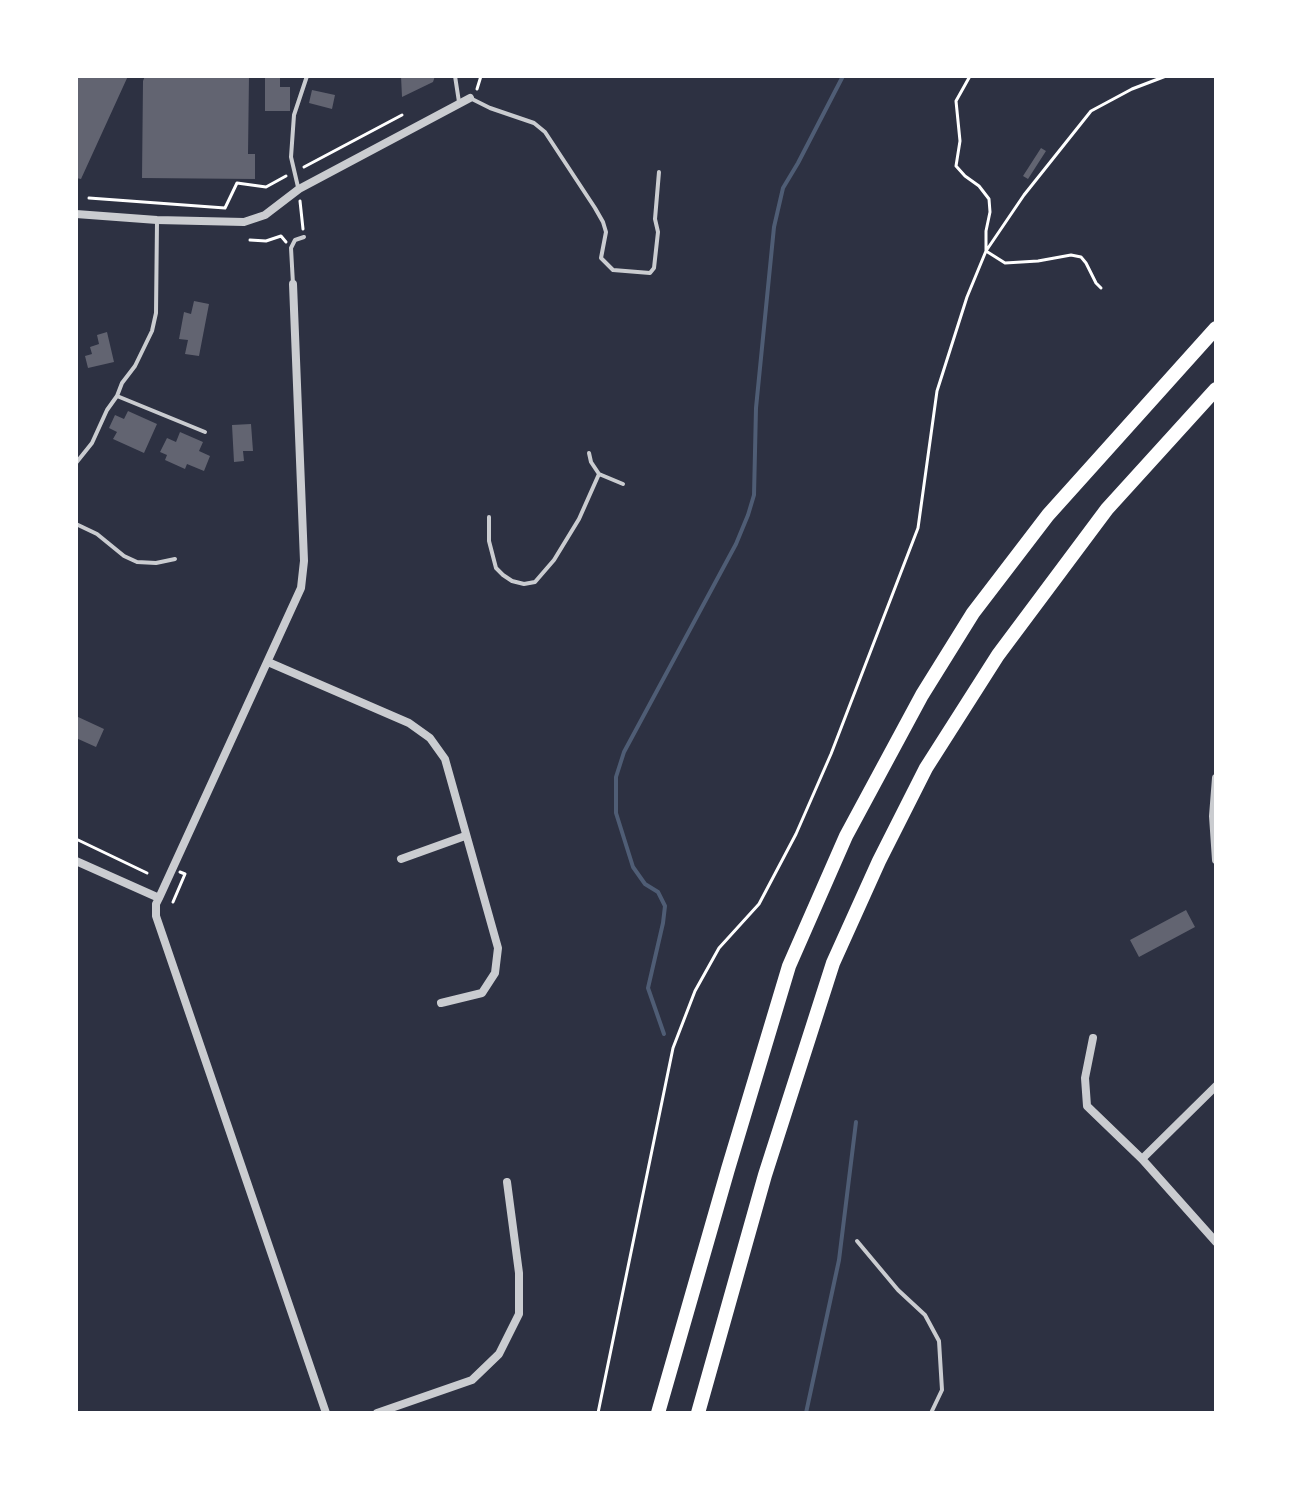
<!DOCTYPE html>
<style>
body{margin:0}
#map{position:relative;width:1292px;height:1489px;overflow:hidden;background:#2d3142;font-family:Jost,sans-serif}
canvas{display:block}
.frame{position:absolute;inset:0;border:78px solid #fff;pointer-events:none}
</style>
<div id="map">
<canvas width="1292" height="1489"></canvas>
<div class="frame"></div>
</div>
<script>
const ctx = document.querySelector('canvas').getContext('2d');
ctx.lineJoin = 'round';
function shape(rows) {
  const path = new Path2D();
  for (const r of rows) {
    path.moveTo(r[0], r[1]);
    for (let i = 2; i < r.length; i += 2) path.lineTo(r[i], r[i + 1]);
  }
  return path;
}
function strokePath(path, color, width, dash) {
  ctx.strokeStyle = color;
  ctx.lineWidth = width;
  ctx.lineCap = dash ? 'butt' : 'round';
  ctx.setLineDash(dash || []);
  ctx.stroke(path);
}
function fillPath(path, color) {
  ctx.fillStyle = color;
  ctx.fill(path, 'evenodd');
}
strokePath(shape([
 [664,1034,648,988,663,923,665,906,658,892,645,884,633,867,616,813,616,777,624,752,736,544,748,515,754,495,756,408,774,227,783,188,798,163,843,76],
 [806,1413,839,1260,856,1122]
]), '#4f5d75', 4);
fillPath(shape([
 [76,76,128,76,81,179,76,178],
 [145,76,249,76,248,154,255,154,255,179,142,178,143,81],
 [401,76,435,76,433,82,402,97],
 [265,78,280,78,280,87,290,87,290,111,265,111],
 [312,90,335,95,332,109,309,103],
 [1041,148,1046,151,1028,179,1023,176],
 [194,301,209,304,199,356,185,354,188,340,179,339,184,312,191,314],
 [107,332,114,362,88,368,85,356,92,354,90,347,99,344,97,335],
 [128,411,157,424,144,453,113,439,117,432,109,428,115,415,124,419],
 [251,424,253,451,243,451,244,461,234,462,232,425],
 [180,432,203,442,199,451,210,456,204,471,187,464,185,469,165,460,167,455,160,452,167,438,176,442],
 [76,716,104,729,96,747,76,738],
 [1186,910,1195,927,1139,957,1130,940]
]), '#626471');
strokePath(shape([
 [970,76,956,101,960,141,956,166,965,176,979,186,989,199,990,212,986,231,986,251,1005,263,1038,261,1071,255,1081,257,1086,263,1096,283,1101,288],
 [477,89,481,76],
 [304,167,402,115],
 [89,198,225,208,237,183,266,187,286,176],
 [300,201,303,229],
 [250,240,266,241,281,236,286,242],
 [76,839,147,873],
 [173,902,185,874,180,872],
 [598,1413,673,1048,695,991,719,948,759,904,796,834,831,754,918,528,937,391,967,297,986,251,1024,195,1091,111,1132,89,1166,76]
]), '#fff', 3);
strokePath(shape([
 [455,76,459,102],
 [470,98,490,108,534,123,545,132,595,208,603,222,606,232,601,258,613,270,650,273,654,268,658,232,655,219,659,172],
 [298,187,291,157,294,115,307,76],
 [293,284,291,248,295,240,304,237],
 [117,396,205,432],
 [589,453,591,462,599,474,623,484],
 [76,463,92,443,107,410,117,396,122,383,135,366,152,331,156,313,157,222],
 [489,517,489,541,496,568,503,575,512,581,524,584,535,582,554,560,579,519,599,474],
 [76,524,97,534,124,556,137,562,156,563,175,559],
 [857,1241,898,1290,925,1315,939,1341,942,1390,931,1413]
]), '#caccd0', 4);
strokePath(shape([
 [76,214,157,220,244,222,265,215,299,189,470,98],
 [293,284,304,561,301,588,159,898,156,904,156,916,326,1413],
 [268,662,409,723,430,738,445,759,498,948,495,973,482,993,441,1003],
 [1216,778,1213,816,1216,860],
 [401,859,465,836],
 [76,861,159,898],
 [1093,1038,1085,1078,1087,1106,1142,1159,1216,1242],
 [1142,1159,1216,1086],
 [377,1413,472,1380,499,1354,519,1314,519,1273,507,1182]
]), '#caccd0', 8);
strokePath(shape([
 [658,1413,728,1169,789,966,846,836,922,695,973,613,1048,515,1216,328],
 [698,1413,765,1175,833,963,879,861,926,768,998,655,1107,509,1216,389]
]), '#fff', 14);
</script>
